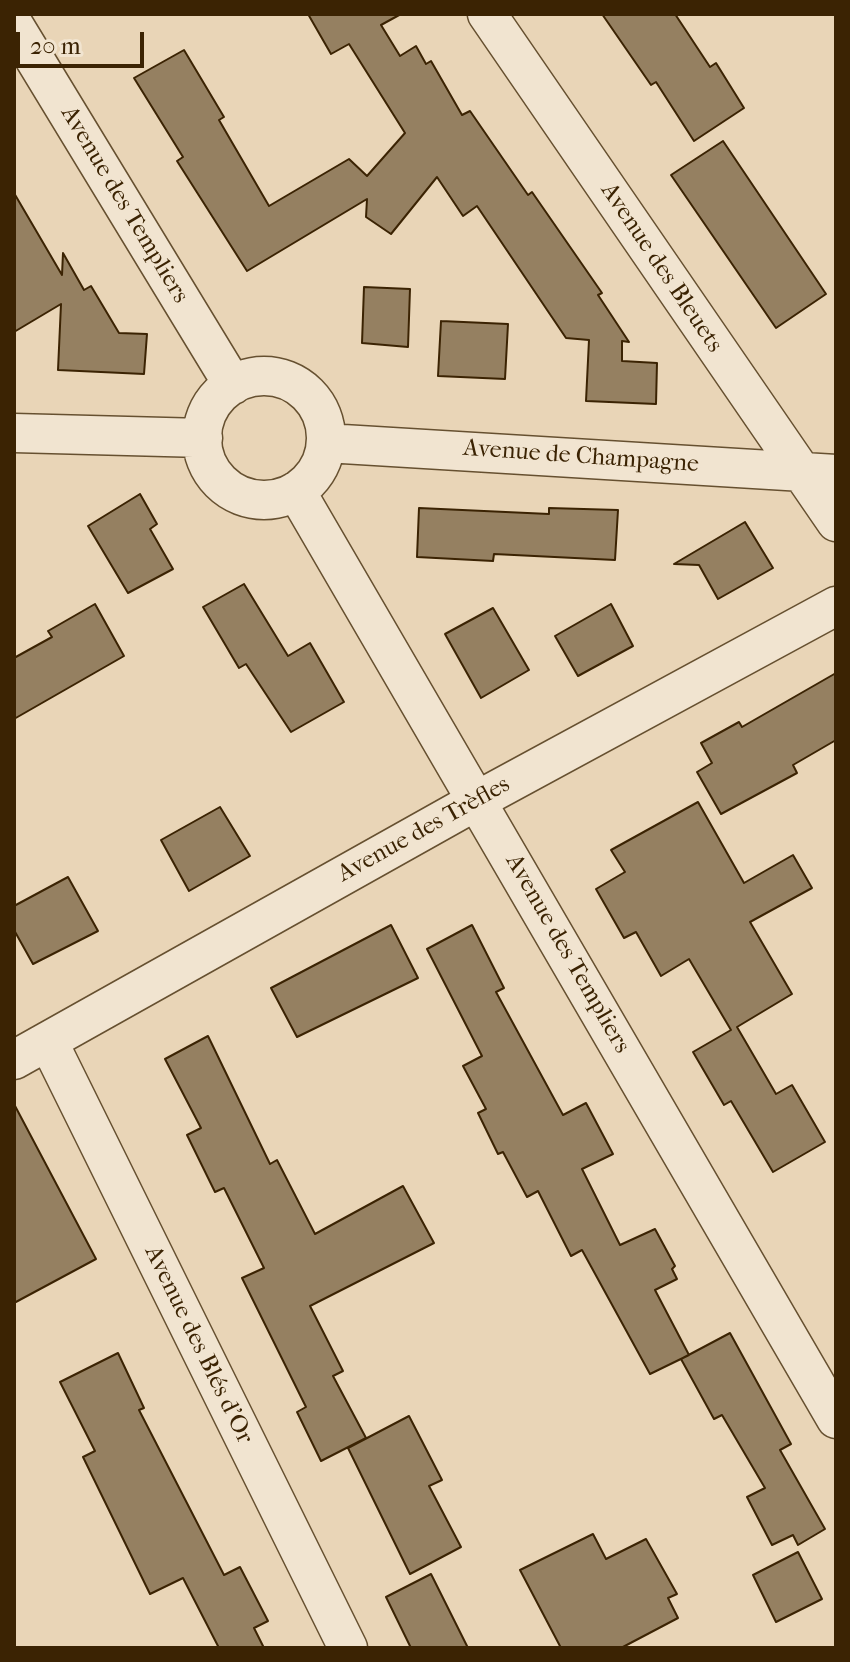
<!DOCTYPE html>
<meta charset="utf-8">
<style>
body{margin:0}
#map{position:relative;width:850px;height:1662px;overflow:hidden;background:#e9d5b7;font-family:"IM FELL French Canon",serif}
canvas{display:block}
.frame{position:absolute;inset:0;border:16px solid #3b2303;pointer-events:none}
.scale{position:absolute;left:16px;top:32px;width:128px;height:36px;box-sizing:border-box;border:4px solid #3b2303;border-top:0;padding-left:10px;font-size:24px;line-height:28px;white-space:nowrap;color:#3b2303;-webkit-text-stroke:6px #f1e4d0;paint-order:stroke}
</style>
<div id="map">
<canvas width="850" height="1662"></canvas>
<div class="frame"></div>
<div class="scale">20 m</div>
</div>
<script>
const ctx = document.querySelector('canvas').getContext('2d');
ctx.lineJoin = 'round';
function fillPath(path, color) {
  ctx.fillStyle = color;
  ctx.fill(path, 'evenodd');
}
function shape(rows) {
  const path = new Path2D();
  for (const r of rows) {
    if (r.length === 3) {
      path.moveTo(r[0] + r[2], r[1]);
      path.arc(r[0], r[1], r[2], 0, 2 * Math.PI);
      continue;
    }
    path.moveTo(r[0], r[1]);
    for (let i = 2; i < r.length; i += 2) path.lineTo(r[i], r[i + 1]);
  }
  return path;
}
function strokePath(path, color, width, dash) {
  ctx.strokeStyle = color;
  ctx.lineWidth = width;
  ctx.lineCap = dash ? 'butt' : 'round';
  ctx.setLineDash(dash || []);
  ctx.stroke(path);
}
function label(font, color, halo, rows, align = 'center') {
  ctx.font = font + ' "IM FELL French Canon",serif';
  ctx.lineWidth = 6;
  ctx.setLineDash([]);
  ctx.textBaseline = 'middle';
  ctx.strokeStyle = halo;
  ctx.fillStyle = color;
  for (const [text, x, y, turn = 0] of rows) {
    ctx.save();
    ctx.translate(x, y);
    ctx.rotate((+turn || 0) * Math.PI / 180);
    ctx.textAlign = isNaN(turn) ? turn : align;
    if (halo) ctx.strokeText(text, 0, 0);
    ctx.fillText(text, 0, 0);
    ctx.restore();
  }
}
const building = shape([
 [308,14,401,14,381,25,400,56,416,46,426,64,431,61,462,115,470,111,528,195,532,192,602,293,598,295,629,342,622,341,622,361,657,363,656,404,586,401,589,340,566,338,477,206,463,216,437,177,391,234,366,217,367,199,247,271,177,161,183,157,134,78,184,50,224,117,219,120,269,206,349,159,367,176,405,133,349,44,331,54,308,14],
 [602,14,675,14,710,67,716,63,744,108,694,141,656,82,651,85,602,14],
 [723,141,826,294,776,328,671,175,723,141],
 [14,193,62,275,63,253,84,290,91,286,119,333,147,334,144,374,58,370,61,304,14,332,14,193],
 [364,287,410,289,408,347,362,343,364,287],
 [441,321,508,324,505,379,438,376,441,321],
 [140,494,157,524,150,529,173,569,128,593,88,526,140,494],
 [419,508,549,514,549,508,618,510,615,560,494,554,493,561,417,557,419,508],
 [745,522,773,568,718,599,699,565,674,564,745,522],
 [244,584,288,656,310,643,344,702,291,732,246,664,239,668,203,607,244,584],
 [95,604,124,656,14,719,14,658,52,637,48,631,95,604],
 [611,604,633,646,578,676,555,636,611,604],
 [493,608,529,670,481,698,445,634,493,608],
 [836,673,836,740,793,765,797,773,721,814,697,772,712,763,701,743,739,722,742,727,836,673],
 [698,802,744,883,793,855,812,888,750,922,792,994,737,1027,776,1094,792,1085,825,1142,773,1172,731,1101,724,1105,693,1052,731,1030,689,959,661,976,636,932,624,938,596,889,625,872,611,850,698,802],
 [220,807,250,856,189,891,161,840,220,807],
 [68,877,98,931,33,964,14,930,14,906,68,877],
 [391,925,418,978,297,1037,271,988,391,925],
 [472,925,504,988,496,992,563,1115,586,1103,613,1154,582,1169,620,1245,655,1229,675,1266,672,1269,677,1279,655,1290,689,1355,650,1374,582,1250,571,1256,538,1191,527,1197,503,1152,498,1154,478,1113,486,1109,463,1066,482,1056,427,949,472,925],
 [208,1036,270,1164,277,1160,315,1234,403,1186,434,1243,310,1306,343,1371,333,1376,366,1438,321,1461,297,1412,306,1407,242,1278,264,1268,224,1188,215,1192,187,1135,201,1128,165,1059,208,1036],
 [14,1104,96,1259,14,1303,14,1104],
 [730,1333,791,1444,780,1450,825,1529,798,1545,793,1535,772,1545,747,1497,765,1488,722,1415,714,1419,681,1359,730,1333],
 [118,1353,144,1408,139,1410,224,1575,240,1567,268,1621,254,1628,264,1648,219,1648,183,1578,150,1594,83,1457,95,1451,60,1382,118,1353],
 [409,1416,442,1480,429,1486,461,1547,410,1574,348,1448,409,1416],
 [593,1534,606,1559,646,1539,677,1594,668,1598,678,1618,621,1648,561,1648,520,1570,593,1534],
 [798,1552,822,1599,776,1622,753,1575,798,1552],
 [431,1574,468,1648,411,1648,386,1597,431,1574]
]);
fillPath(building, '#958061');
strokePath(building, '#3b2303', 2);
const street = shape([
 [487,14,836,522],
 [14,25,233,385],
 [264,438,62],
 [14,433,203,438],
 [326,443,836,474],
 [296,491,836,1419],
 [48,1041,348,1648],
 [14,1060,478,800,836,606]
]);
strokePath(street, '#665030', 41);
strokePath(street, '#f1e4d0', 38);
label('24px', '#3b2303', '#f1e4d0', [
 ["Avenue des Templiers",124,205,59],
 ["Avenue des Bleuets",661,268,56],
 ["Avenue de Champagne",581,457,4],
 ["Avenue des Trèfles",424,830,-29],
 ["Avenue des Templiers",567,954,60],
 ["Avenue des Blés d'Or",198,1345,64]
]);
</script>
